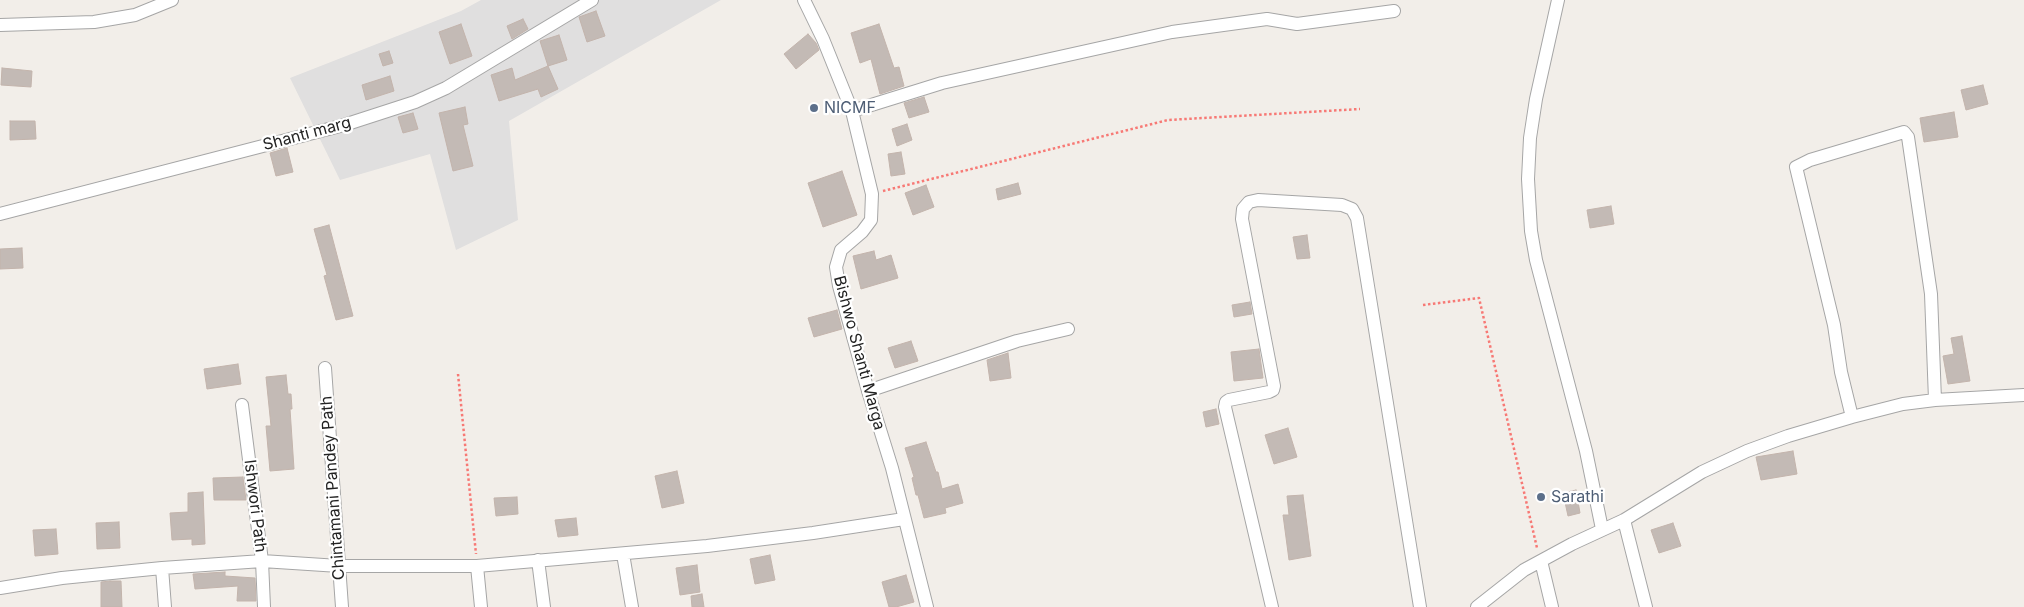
<!DOCTYPE html>
<style>
body{margin:0}
canvas{display:block;background:#f2eee9}
</style>
<canvas width="2024" height="607"></canvas>
<script>
const ctx = document.querySelector('canvas').getContext('2d');
ctx.lineJoin = 'round';
function fillPath(path, color) {
  ctx.fillStyle = color;
  ctx.fill(path, 'evenodd');
}
function shape(rows) {
  const path = new Path2D();
  for (const r of rows) {
    path.moveTo(r[0], r[1]);
    for (let i = 2; i < r.length; i += 2) path.lineTo(r[i], r[i + 1]);
  }
  return path;
}
function strokePath(path, color, width, dash) {
  ctx.strokeStyle = color;
  ctx.lineWidth = width;
  ctx.lineCap = dash ? 'butt' : 'round';
  ctx.setLineDash(dash || []);
  ctx.stroke(path);
}
function label(font, color, halo, rows, align = 'center') {
  ctx.font = font + ' Inter,sans-serif';
  ctx.lineWidth = 4.5;
  ctx.setLineDash([]);
  ctx.textBaseline = 'middle';
  ctx.strokeStyle = halo;
  ctx.fillStyle = color;
  for (const [text, x, y, turn = 0] of rows) {
    ctx.save();
    ctx.translate(x, y);
    ctx.rotate((+turn || 0) * Math.PI / 180);
    ctx.textAlign = isNaN(turn) ? turn : align;
    if (halo) ctx.strokeText(text, 0, 0);
    ctx.fillText(text, 0, 0);
    ctx.restore();
  }
}
fillPath(shape([
 [481,0,721,0,509,121,518,220,456,250,430,154,340,180,290,78,461,11]
]), '#e0dfdf');
const building = shape([
 [596,11,605,36,587,42,579,17,596,11],
 [523,19,528,29,512,39,507,26,523,19],
 [461,24,472,56,450,64,439,32,461,24],
 [879,24,894,68,899,67,904,86,880,94,871,59,860,63,851,33,879,24],
 [808,34,816,43,819,50,796,69,784,54,808,34],
 [559,35,567,60,548,66,540,41,559,35],
 [389,51,393,63,383,66,379,54,389,51],
 [548,66,558,89,541,97,538,89,499,101,491,75,512,68,515,80,548,66],
 [2,68,32,71,31,87,1,85,2,68],
 [390,76,394,91,366,100,362,85,390,76],
 [1983,85,1988,104,1966,110,1961,90,1983,85],
 [924,97,929,112,909,118,904,103,924,97],
 [465,107,468,124,463,125,473,166,453,171,439,113,465,107],
 [1954,112,1958,137,1924,142,1920,118,1954,112],
 [413,113,418,129,403,133,398,117,413,113],
 [10,121,35,121,36,139,10,140,10,121],
 [907,124,912,140,897,146,892,129,907,124],
 [287,148,293,172,276,176,270,153,287,148],
 [901,152,905,174,891,176,888,154,901,152],
 [842,171,857,215,823,227,808,183,842,171],
 [1018,183,1021,194,998,200,996,189,1018,183],
 [926,185,934,207,913,215,905,193,926,185],
 [1611,206,1614,224,1590,228,1587,210,1611,206],
 [329,225,353,316,336,320,324,276,327,275,314,229,329,225],
 [1307,235,1310,258,1297,259,1293,237,1307,235],
 [22,248,23,268,0,269,0,249,22,248],
 [874,251,876,260,891,255,898,278,861,289,853,256,874,251],
 [1250,302,1252,314,1234,317,1232,305,1250,302],
 [837,310,842,329,814,337,808,318,837,310],
 [1962,336,1970,381,1948,384,1943,356,1954,354,1951,338,1962,336],
 [911,341,918,361,895,368,888,348,911,341],
 [1259,349,1263,378,1234,381,1231,352,1259,349],
 [1008,353,1011,378,990,381,987,360,1008,353],
 [238,364,241,384,207,389,204,369,238,364],
 [286,375,288,394,291,394,292,409,290,409,294,469,270,471,266,426,271,426,266,377,286,375],
 [1216,409,1219,424,1206,427,1203,412,1216,409],
 [1288,428,1297,457,1274,464,1265,435,1288,428],
 [926,442,936,472,938,472,942,489,958,484,963,503,945,508,946,513,924,518,918,495,916,495,912,478,914,477,905,448,926,442],
 [1793,451,1797,474,1761,480,1756,457,1793,451],
 [677,471,684,503,662,508,655,476,677,471],
 [243,477,246,500,214,500,213,478,243,477],
 [1576,490,1580,513,1568,516,1563,493,1576,490],
 [203,492,205,544,192,545,192,539,172,540,170,513,188,512,188,493,203,492],
 [1303,495,1311,556,1289,560,1283,515,1289,515,1287,496,1303,495],
 [517,497,518,514,496,516,494,498,517,497],
 [576,518,578,535,558,537,555,520,576,518],
 [119,522,120,548,97,549,96,523,119,522],
 [1673,523,1681,546,1659,553,1651,530,1673,523],
 [56,529,58,554,35,556,33,530,56,529],
 [770,555,775,580,755,584,750,559,770,555],
 [697,565,700,592,680,595,676,568,697,565],
 [225,572,225,576,255,578,256,601,237,601,238,586,195,589,193,574,225,572],
 [906,575,914,602,896,607,889,607,882,582,906,575],
 [110,581,121,581,122,607,101,607,101,582,110,581],
 [702,594,704,607,692,607,691,596,702,594]
]);
fillPath(building, '#c3bab5');
strokePath(building, '#c3b4ac', 1);
const street = shape([
 [804,0,823,39,852,111,872,194,871,220,862,232,841,250,836,267,839,286,868,391,892,468,927,607],
 [1558,0,1536,99,1530,138,1528,179,1531,231,1536,260,1586,451,1602,529],
 [0,25,94,22,135,15,172,0],
 [852,111,942,83,1172,32,1267,19,1297,24,1394,11],
 [0,214,344,125,415,102,446,88,592,0],
 [325,368,342,607],
 [868,391,1017,341,1068,329],
 [242,405,262,561,264,607],
 [1852,417,1841,372,1834,325,1796,167,1810,160,1904,132,1908,137,1931,294,1935,400],
 [1624,520,1646,607],
 [623,554,632,607],
 [538,560,544,607],
 [1541,561,1552,607],
 [477,566,481,607],
 [162,568,165,607],
 [0,588,62,578,162,568,262,561,339,566,477,566,707,546,813,533,904,519],
 [1272,607,1225,407,1226,402,1229,400,1269,392,1273,390,1274,386,1242,219,1243,209,1249,202,1258,200,1342,205,1352,209,1357,218,1420,607],
 [1477,607,1524,570,1572,544,1624,520,1702,472,1747,451,1788,436,1852,417,1903,404,1935,400,2024,395]
]);
strokePath(street, '#a6a6a6', 14);
strokePath(shape([
 [883,191,1168,120,1360,109],
 [1423,305,1479,298,1537,548],
 [458,374,476,554]
]), '#f77975', 2.5, [2.5, 2.5]);
strokePath(street, '#fff', 12);
for (const [x, y, r, color] of [
 [814,108,5,"#5c6f8a"],
 [1541,497,5,"#5c6f8a"]
]) {
  const dot = new Path2D();
  dot.arc(x, y, r, 0, 2 * Math.PI);
  ctx.fillStyle = color;
  ctx.fill(dot);
  strokePath(dot, '#fff', 2);
}
label('16px', '#4e5e75', '#fff', [
 ["NICMF",824,108],
 ["Sarathi",1551,497]
], 'left');
label('16px', '#222', '#fff', [
 ["Shanti marg",307,134,-15],
 ["Bishwo Shanti Marga",859,353,75],
 ["Chintamani Pandey Path",333,488,-94],
 ["Ishwori Path",255,506,83]
]);
</script>
